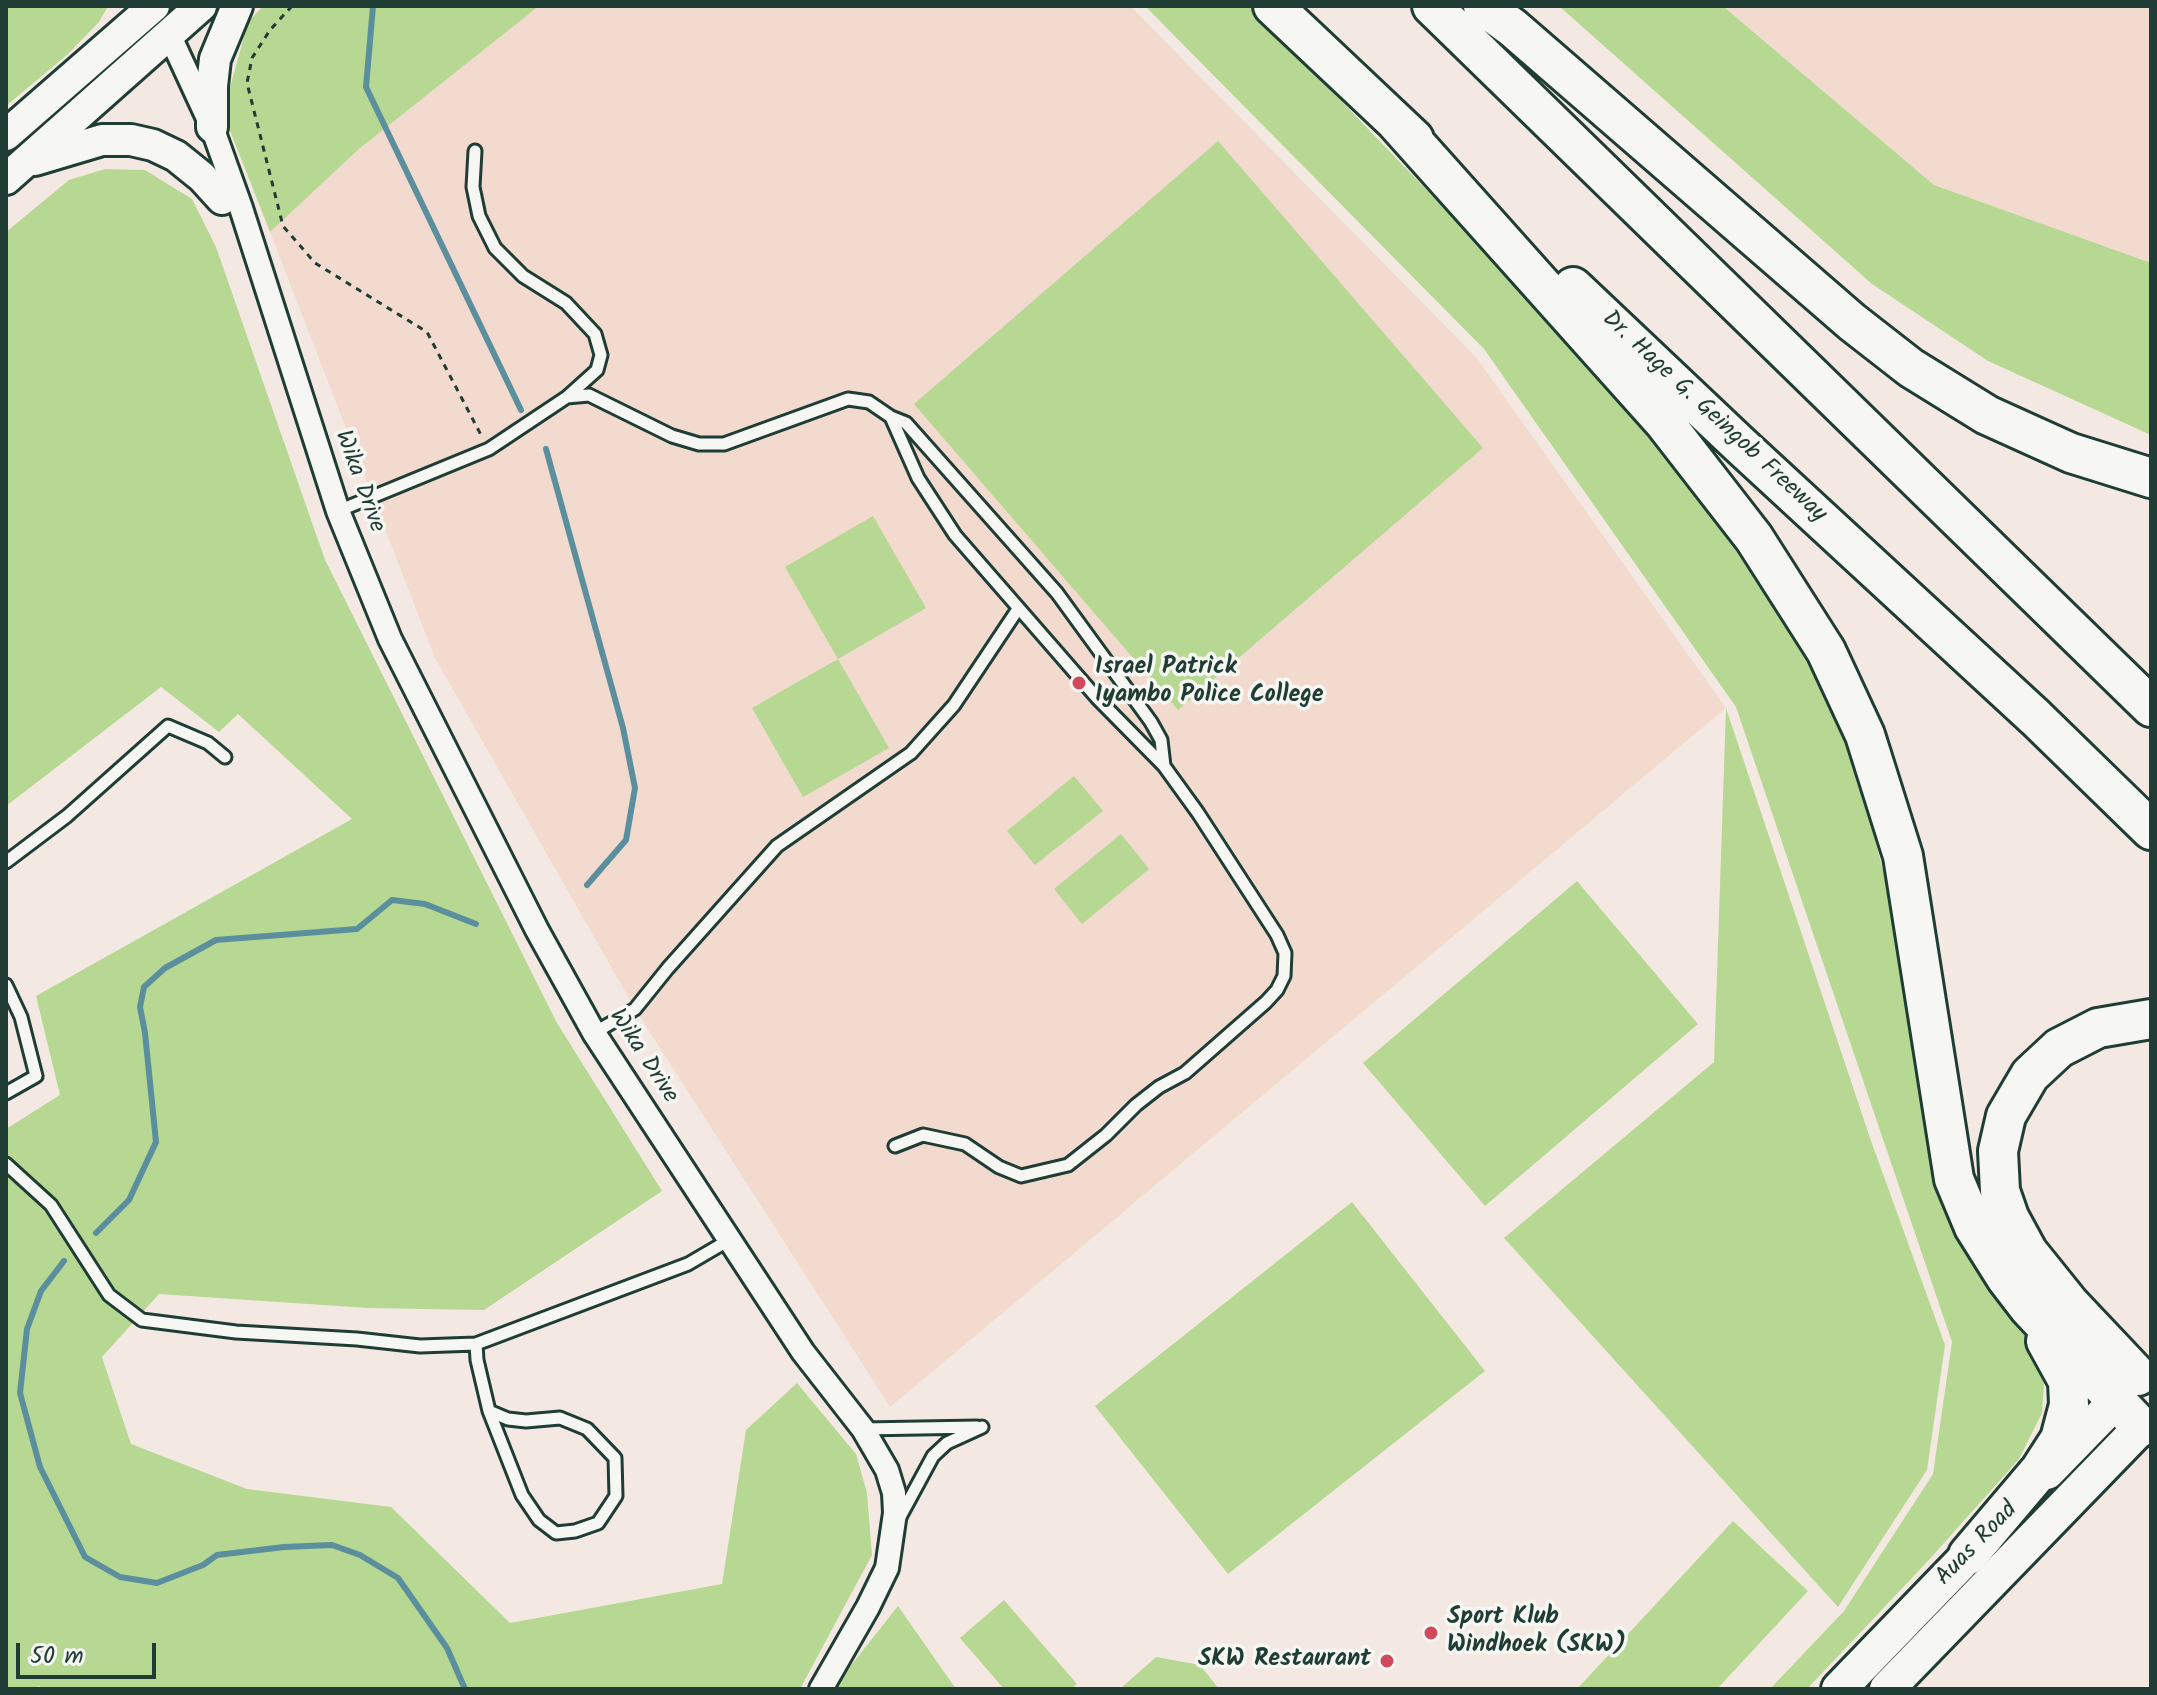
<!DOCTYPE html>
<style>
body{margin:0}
#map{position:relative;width:2157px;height:1695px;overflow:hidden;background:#f4e9e2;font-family:Kalam,sans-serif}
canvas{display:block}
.frame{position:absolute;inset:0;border:8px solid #1f3d34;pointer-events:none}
.scale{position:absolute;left:16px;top:1643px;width:140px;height:36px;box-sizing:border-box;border:4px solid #1f3d34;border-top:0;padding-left:10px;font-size:24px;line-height:28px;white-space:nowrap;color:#1f3d34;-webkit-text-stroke:6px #f6f6f2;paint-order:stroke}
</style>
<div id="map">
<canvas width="2157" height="1695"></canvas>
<div class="frame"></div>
<div class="scale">50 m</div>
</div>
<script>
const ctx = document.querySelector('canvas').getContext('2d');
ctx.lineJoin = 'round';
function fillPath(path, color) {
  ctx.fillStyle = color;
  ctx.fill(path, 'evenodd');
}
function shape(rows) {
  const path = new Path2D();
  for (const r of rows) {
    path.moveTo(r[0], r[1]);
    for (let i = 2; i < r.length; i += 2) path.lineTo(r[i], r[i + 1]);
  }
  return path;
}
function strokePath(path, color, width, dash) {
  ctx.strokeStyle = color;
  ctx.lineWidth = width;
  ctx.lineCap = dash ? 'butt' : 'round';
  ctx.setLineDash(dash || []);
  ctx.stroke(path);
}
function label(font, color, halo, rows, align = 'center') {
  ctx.font = font + ' Kalam,sans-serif';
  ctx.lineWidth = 7;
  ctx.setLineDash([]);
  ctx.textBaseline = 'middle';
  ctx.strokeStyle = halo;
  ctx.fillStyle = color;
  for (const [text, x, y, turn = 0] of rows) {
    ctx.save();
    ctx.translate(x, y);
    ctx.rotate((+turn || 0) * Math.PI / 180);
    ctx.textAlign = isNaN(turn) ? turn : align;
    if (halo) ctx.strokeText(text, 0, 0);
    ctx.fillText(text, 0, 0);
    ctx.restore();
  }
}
fillPath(shape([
 [539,6,1130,6,1476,357,1726,708,890,1407,635,1009,435,658,270,232,359,149],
 [1724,6,2151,6,2151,263,1934,185]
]), '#f2dace');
fillPath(shape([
 [6,6,108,6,99,22,68,54,6,106],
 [263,6,539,6,359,149,270,232,223,113,248,22],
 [1145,6,1250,6,1560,329,1770,584,1807,651,1854,758,1905,956,1934,1148,1992,1294,2024,1332,2045,1369,2042,1413,2019,1459,1927,1562,1807,1689,1770,1689,1844,1611,1933,1474,1952,1342,1736,707,1484,349],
 [1559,6,1723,6,1934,185,2151,263,2151,435,1988,361,1872,284],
 [1218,141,1483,448,1178,710,914,404],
 [105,169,145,170,192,199,216,247,325,560,557,1023,662,1191,484,1310,368,1308,159,1294,102,1357,131,1444,247,1489,391,1507,510,1623,722,1584,746,1430,797,1383,856,1454,867,1493,872,1555,800,1689,42,1689,39,1686,35,1689,10,1689,6,1683,6,1129,60,1095,36,996,352,819,238,714,219,732,161,687,6,806,6,232,69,180],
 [873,516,926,608,838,659,889,748,803,797,752,708,838,659,785,567],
 [1726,708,1871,1141,1945,1345,1927,1470,1838,1607,1504,1238,1714,1062],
 [1074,776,1103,811,1035,865,1007,831],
 [1121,834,1149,869,1082,924,1054,889],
 [1577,881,1698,1024,1485,1206,1363,1063],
 [1352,1202,1485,1371,1228,1574,1095,1406],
 [1733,1521,1808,1591,1717,1689,1577,1689],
 [1004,1600,1077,1684,1071,1689,1004,1689,960,1638],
 [898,1606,956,1689,837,1689,841,1678],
 [1156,1657,1200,1665,1219,1689,1120,1689]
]), '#b6d892');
strokePath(shape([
 [373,6,366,87,521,410],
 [546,449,623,728,635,788,626,840,587,885],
 [96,1233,129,1200,156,1142,145,1033,140,1007,144,987,165,968,216,940,357,929,392,900,425,904,476,924],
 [64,1261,41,1291,27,1329,20,1393,40,1467,85,1557,120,1577,157,1583,203,1565,217,1555,284,1547,332,1545,360,1555,398,1578,447,1648,465,1689]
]), '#5b8f9e', 6);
const service = shape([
 [567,397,589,395,672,436,699,444,724,444,848,399,869,402,891,417,906,423,1057,593,1151,722,1161,740,1164,766],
 [891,417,918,478,955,535,1097,698,1164,766,1198,813,1277,935,1285,953,1284,976,1277,990,1266,1002,1185,1073,1159,1087,1136,1105,1106,1135,1068,1165,1021,1176,999,1167,965,1144,923,1135,895,1146],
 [338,511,489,449,567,397,597,370,601,355,595,334,566,303,523,276,495,248,479,216,473,187,475,151],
 [6,862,67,816,168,726,208,743,225,757],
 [6,985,21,1017,36,1076,6,1093],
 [594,1033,635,1009,668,968,777,846,911,753,954,705,1018,609],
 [6,1164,51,1205,109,1295,142,1320,236,1332,357,1339,420,1346,476,1344,688,1264,729,1240],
 [476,1344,477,1360,489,1411,508,1419,526,1421,560,1418,587,1429,615,1458,616,1496,598,1523,575,1531,556,1533,539,1520,522,1495,489,1411],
 [863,1429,977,1427],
 [900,1517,933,1456,947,1443,982,1427]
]);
const minor = shape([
 [169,34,212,127,241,208,338,511,390,639,537,930,594,1033,803,1352,863,1429,887,1470,894,1493,895,1513,887,1568,868,1607,821,1689]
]);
const secondary = shape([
 [212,127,212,86,215,59,237,6],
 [6,135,154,6],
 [35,160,102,140,131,140,153,145,176,156,202,177,222,199],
 [6,179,201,6]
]);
const primary = shape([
 [2047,1472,2117,1400],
 [1839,1689,1986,1537],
 [1887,1689,2141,1427]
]);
const motorway = shape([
 [1273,6,1414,139],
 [1432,6,2151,707],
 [1483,6,1513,28,1852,322,1911,368,1987,415,2071,453,2151,478],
 [1395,121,1664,422,1754,538,1826,651,1865,735,1903,856,1954,1179,1974,1227,2006,1278,2029,1308,2141,1427],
 [1573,287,1739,444,2036,718,2151,830],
 [2138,1376,2069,1303,2028,1252,2009,1217,2000,1191,1998,1151,2006,1116,2030,1075,2059,1048,2098,1028,2151,1019],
 [1968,1555,2040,1470,2060,1439,2069,1405,2068,1381,2046,1341]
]);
strokePath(service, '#1f3d34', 17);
strokePath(minor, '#1f3d34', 28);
strokePath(secondary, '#1f3d34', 36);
strokePath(primary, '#1f3d34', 40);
strokePath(motorway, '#1f3d34', 44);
strokePath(shape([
 [292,6,270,30,252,58,247,83,283,226,315,263,427,332,481,435]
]), '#1f3d34', 3, [6, 6]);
strokePath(service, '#f6f6f2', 11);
strokePath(minor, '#f6f6f2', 22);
strokePath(secondary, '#f6f6f2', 30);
strokePath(primary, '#f6f6f2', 34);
strokePath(motorway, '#f6f6f2', 38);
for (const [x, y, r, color] of [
 [1079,683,8,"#d1495b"],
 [1431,1633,8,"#d1495b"],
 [1387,1661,8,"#d1495b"]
]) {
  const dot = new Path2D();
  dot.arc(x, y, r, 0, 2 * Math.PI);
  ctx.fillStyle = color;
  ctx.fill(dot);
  strokePath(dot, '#f6f6f2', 3);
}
label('24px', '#1f3d34', '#f6f6f2', [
 ["Dr. Hage G. Geingob Freeway",1713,418,43],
 ["Wika Drive",358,482,70],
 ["Wika Drive",642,1057,57],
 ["Auas Road",1978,1545,-46]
]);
label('bold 24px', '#1f3d34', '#f6f6f2', [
 ["Israel Patrick",1095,669],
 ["Iyambo Police College",1095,697],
 ["Sport Klub",1447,1619],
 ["Windhoek (SKW)",1447,1647],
 ["SKW Restaurant",1371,1661,"right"]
], 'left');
</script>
